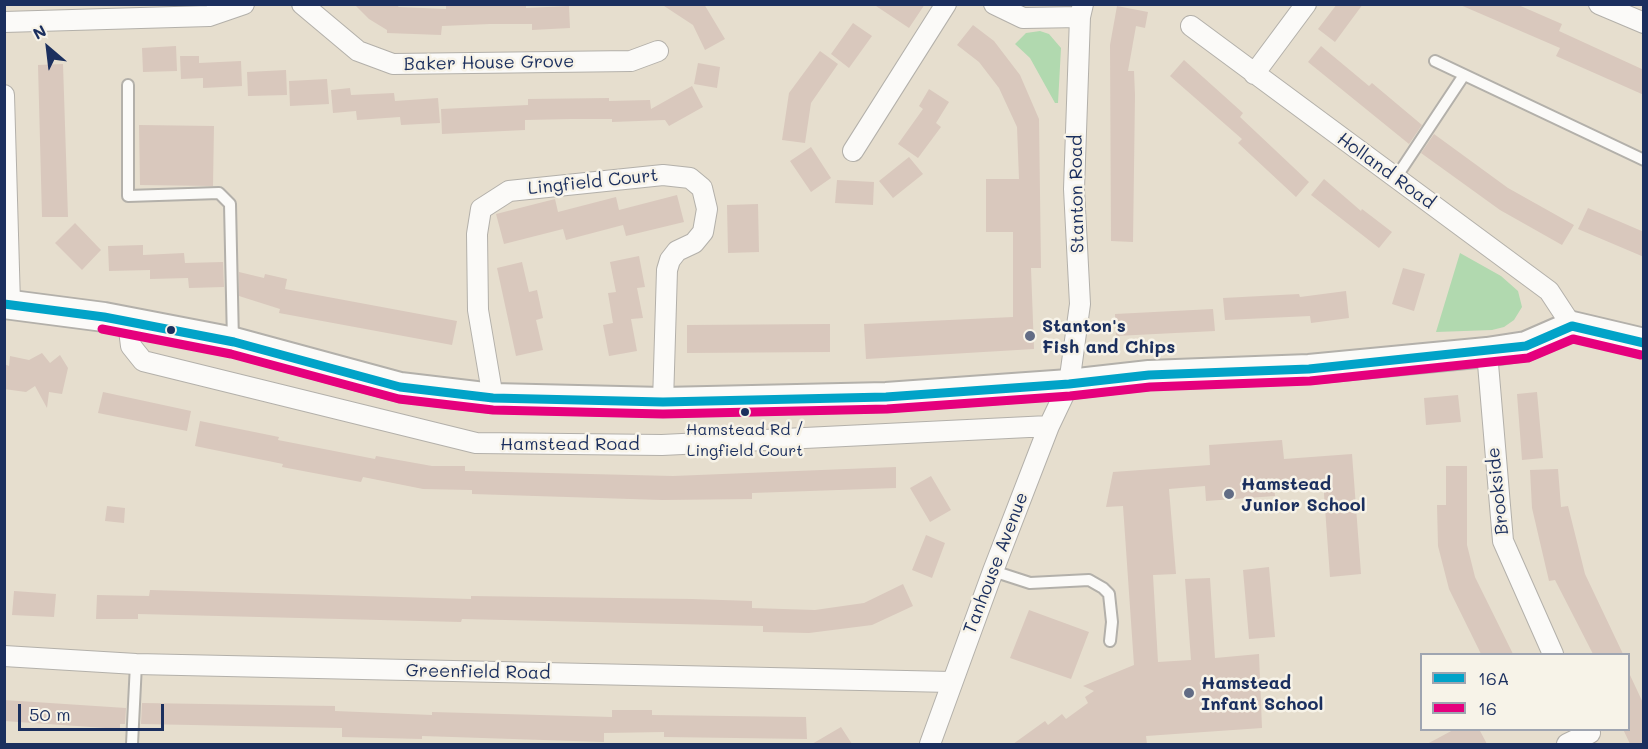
<!DOCTYPE html>
<style>
body{margin:0}
#map{position:relative;width:1648px;height:749px;overflow:hidden;background:#e6dece;font-family:Mali,sans-serif}
canvas{display:block}
.frame{position:absolute;inset:0;border:6px solid #1b2f5e;pointer-events:none}
.legend{position:absolute;left:1420px;top:653px;width:210px;height:78px;box-sizing:border-box;background:#f7f3e8;border:2px solid #9fa5b1;margin:0;padding:8px 10px;list-style:none;font-size:18px;color:#1b2f5e}
.legend li{display:flex;align-items:center;gap:12px;height:30px}
.legend b{width:30px;border:2px solid #9fa5b1}
.north{position:absolute;left:18px;top:18px;width:60px;height:60px;-webkit-text-stroke:4px #f7f3e8;paint-order:stroke;rotate:332deg;font-size:16px;font-weight:700;line-height:24px;text-align:center;color:#1b2f5e}
.north::after{content:'';display:block;margin:auto;width:21px;height:27px;background:#1b2f5e;clip-path:polygon(50% 0,100% 100%,50% 72%,0 100%)}
.scale{position:absolute;left:18px;top:704px;width:146px;height:27px;box-sizing:border-box;border:3px solid #1b2f5e;border-top:0;padding-left:8px;font-size:18px;line-height:21px;white-space:nowrap;color:#1b2f5e;-webkit-text-stroke:4px #f7f3e8;paint-order:stroke}
</style>
<div id="map">
<canvas width="1648" height="749"></canvas>
<div class="frame"></div>
<ul class="legend">
<li><b style="height:8px;background:#01a3c8"></b>16A</li>
<li><b style="height:8px;background:#e5007d"></b>16</li>
</ul>
<div class="north">N</div>
<div class="scale">50 m</div>
</div>
<script>
const ctx = document.querySelector('canvas').getContext('2d');
ctx.lineJoin = 'round';
function fillPath(path, color) {
  ctx.fillStyle = color;
  ctx.fill(path, 'evenodd');
}
function shape(rows) {
  const path = new Path2D();
  for (const r of rows) {
    path.moveTo(r[0], r[1]);
    for (let i = 2; i < r.length; i += 2) path.lineTo(r[i], r[i + 1]);
  }
  return path;
}
function strokePath(path, color, width, dash) {
  ctx.strokeStyle = color;
  ctx.lineWidth = width;
  ctx.lineCap = dash ? 'butt' : 'round';
  ctx.setLineDash(dash || []);
  ctx.stroke(path);
}
function label(font, color, halo, rows, align = 'center') {
  ctx.font = font + ' Mali,sans-serif';
  ctx.lineWidth = 5;
  ctx.setLineDash([]);
  ctx.textBaseline = 'middle';
  ctx.strokeStyle = halo;
  ctx.fillStyle = color;
  for (const [text, x, y, turn = 0] of rows) {
    ctx.save();
    ctx.translate(x, y);
    ctx.rotate((+turn || 0) * Math.PI / 180);
    ctx.textAlign = isNaN(turn) ? turn : align;
    if (halo) ctx.strokeText(text, 0, 0);
    ctx.fillText(text, 0, 0);
    ctx.restore();
  }
}
fillPath(shape([
 [1040,31,1049,34,1061,48,1058,103,1055,103,1030,58,1015,44,1026,33],
 [1460,253,1501,276,1518,291,1522,307,1514,320,1504,327,1492,330,1436,332]
]), '#b1d9af');
fillPath(shape([
 [354,4,400,4,398,7,446,9,446,4,526,4,526,8,569,6,570,28,532,30,532,24,490,24,442,26,441,35,387,33,387,30,369,19],
 [661,4,704,4,725,39,705,50,693,25],
 [873,4,925,4,909,28],
 [1337,4,1363,4,1335,42,1318,29],
 [1458,4,1516,4,1562,24,1559,31,1644,70,1644,95,1556,56,1560,48],
 [1117,6,1148,12,1145,28,1136,26,1128,71,1134,71,1135,95,1133,242,1111,241,1110,45],
 [853,23,872,36,849,68,831,54],
 [973,25,994,41,1020,75,1039,119,1041,268,1031,268,1034,349,866,359,864,324,1013,317,1013,232,986,232,986,179,1019,179,1017,127,999,88,979,62,957,45],
 [176,46,177,71,143,72,142,48],
 [1321,46,1369,86,1372,83,1422,125,1409,144,1308,62],
 [820,51,838,64,811,103,805,143,782,140,789,93],
 [180,56,199,56,199,63,241,61,242,86,203,88,203,78,181,79],
 [1184,60,1243,113,1240,117,1309,182,1296,197,1238,143,1242,139,1170,76],
 [698,63,720,67,717,88,694,84],
 [63,64,68,217,42,217,38,65],
 [286,70,287,95,248,96,247,72],
 [327,79,329,104,290,106,289,81],
 [692,86,703,107,669,126,665,120,612,122,612,119,571,119,525,120,525,130,442,134,441,109,528,105,528,99,609,98,609,101,650,100,651,109],
 [350,88,351,95,394,93,395,101,438,98,440,123,401,125,400,117,357,120,356,111,333,113,331,90],
 [929,89,949,102,936,123,941,127,918,158,898,144,923,109,919,106],
 [139,125,214,126,213,186,140,185],
 [1434,134,1508,188,1574,225,1562,245,1500,210,1421,153],
 [811,147,831,178,811,192,790,161],
 [909,157,923,174,893,198,879,181],
 [1324,179,1361,211,1362,209,1392,232,1379,248,1311,195],
 [837,180,874,182,873,205,835,203],
 [677,195,684,222,626,236,623,225,566,240,563,229,504,244,496,214,555,199,558,212,616,197,619,210],
 [758,204,759,252,728,253,727,205],
 [1588,208,1644,232,1644,257,1578,229],
 [75,223,101,250,82,270,55,243],
 [143,245,143,255,184,253,185,263,223,262,224,287,189,288,188,278,150,279,150,270,109,271,108,246],
 [639,256,645,287,637,288,643,318,631,319,637,351,609,356,603,325,613,323,608,293,616,292,610,262],
 [522,262,529,292,537,290,543,318,536,320,543,350,516,356,497,268],
 [1403,268,1425,274,1414,311,1392,304],
 [239,272,264,278,265,274,287,279,285,289,457,321,452,345,279,313,280,309,239,296],
 [1346,291,1349,318,1311,323,1310,316,1225,320,1223,298,1299,294,1300,297],
 [1213,309,1215,331,1116,336,1115,314],
 [830,324,830,352,687,353,687,325],
 [42,353,50,363,60,355,68,368,62,394,49,392,47,408,35,386,26,392,4,389,4,364,9,366,10,356,29,360],
 [103,392,191,411,187,431,98,413],
 [1537,392,1543,458,1522,460,1517,394],
 [1458,395,1461,422,1426,425,1424,398],
 [200,421,279,437,278,440,375,459,376,456,432,466,465,466,465,471,673,476,896,467,896,488,752,493,752,499,662,500,472,494,472,490,423,489,363,477,361,482,282,467,283,464,195,446],
 [1282,440,1284,459,1352,454,1361,574,1330,577,1323,480,1274,484,1275,496,1206,501,1205,486,1169,489,1176,574,1153,575,1158,662,1191,660,1185,579,1210,578,1215,658,1259,654,1262,728,1146,736,1147,744,1013,744,1045,721,1048,725,1062,714,1066,719,1088,703,1085,697,1094,691,1083,686,1134,665,1123,506,1106,507,1113,472,1210,465,1209,445],
 [1446,466,1467,466,1467,545,1475,577,1513,654,1481,654,1449,589,1438,546,1437,505,1446,505],
 [1558,469,1561,507,1568,506,1585,574,1623,654,1593,654,1555,580,1549,581,1532,508,1530,470],
 [931,476,951,510,930,522,910,488],
 [107,506,125,508,124,523,105,521],
 [926,535,945,543,932,578,912,570],
 [1269,567,1275,637,1249,639,1243,570],
 [903,584,913,606,872,625,809,633,763,632,763,626,462,619,461,622,138,614,138,619,96,619,97,595,149,596,150,590,471,599,471,596,692,599,752,601,752,608,815,610,864,603],
 [14,591,56,594,54,617,12,615],
 [1029,610,1089,632,1071,679,1010,658],
 [1629,673,1644,705,1644,744,1630,744,1623,729,1629,729],
 [4,700,126,708,125,724,120,724,120,729,4,721],
 [142,703,335,706,335,711,432,715,432,712,612,717,612,710,652,710,652,715,806,717,807,739,664,737,664,732,604,733,604,742,422,736,422,739,342,737,342,728,141,724],
 [841,727,852,744,812,744],
 [1455,729,1479,729,1487,744,1427,744]
]), '#d9c8bd');
const service = shape([
 [1435,61,1644,160],
 [128,85,128,196,219,193,230,204,233,342],
 [1399,173,1464,75],
 [993,571,1030,583,1089,580,1103,588,1109,594,1112,622,1110,641],
 [132,744,136,664]
]);
const minor = shape([
 [302,4,358,51,393,64,631,61,658,51],
 [994,4,1023,18,1080,17],
 [1599,4,1644,23],
 [4,22,209,16,244,4],
 [1191,26,1549,291,1572,326],
 [1254,74,1306,4],
 [4,95,10,304],
 [853,151,946,4],
 [128,322,131,346,143,361,476,443,662,445,1049,426],
 [1487,352,1503,541,1553,654],
 [493,398,478,310,477,234,481,209,509,191,663,175,690,178,702,188,707,209,703,232,694,243,677,251,670,260,667,270,663,402],
 [4,656,136,664,951,682],
 [930,744,993,571,1049,426,1069,384,1080,304,1074,189,1080,17,1083,4],
 [1567,744,1590,733]
]);
const secondary = shape([
 [4,304,104,317,234,342,400,387,493,398,663,402,886,397,1069,384,1149,375,1309,369,1487,352,1526,346,1572,326,1644,343]
]);
strokePath(service, '#b3b0aa', 14);
strokePath(minor, '#b3b0aa', 22);
strokePath(secondary, '#b3b0aa', 32);
strokePath(service, '#fbfaf8', 10);
strokePath(minor, '#fbfaf8', 20);
strokePath(secondary, '#fbfaf8', 28);
strokePath(shape([
 [4,304,104,317,234,342,400,387,493,398,663,402,886,397,1069,384,1149,375,1309,369,1526,346,1572,326,1644,343]
]), '#01a3c8', 9);
strokePath(shape([
 [102,329,231,354,399,399,493,410,663,414,887,409,1070,396,1150,387,1310,381,1528,358,1573,339,1641,355]
]), '#e5007d', 9);
for (const [x, y, r, color] of [
 [171,330,5,"#1b2f5e"],
 [1030,336,6,"#626c85"],
 [745,412,5,"#1b2f5e"],
 [1229,494,6,"#626c85"],
 [1189,693,6,"#626c85"]
]) {
  const dot = new Path2D();
  dot.arc(x, y, r, 0, 2 * Math.PI);
  ctx.fillStyle = color;
  ctx.fill(dot);
  strokePath(dot, '#f7f3e8', 2);
}
label('16px', '#1b2f5e', '#f7f3e8', [
 ["Hamstead Rd /",745,430],
 ["Lingfield Court",745,451]
]);
label('18px', '#1b2f5e', '#f7f3e8', [
 ["Baker House Grove",489,63,-1],
 ["Holland Road",1386,171,36],
 ["Lingfield Court",593,182,-6],
 ["Stanton Road",1077,194,-91],
 ["Hamstead Road",570,444],
 ["Brookside",1498,491,-96],
 ["Tanhouse Avenue",996,563,-69],
 ["Greenfield Road",478,672,1]
]);
label('bold 18px', '#1b2f5e', '#f7f3e8', [
 ["Stanton's",1042,326],
 ["Fish and Chips",1042,347],
 ["Hamstead",1241,484],
 ["Junior School",1241,505],
 ["Hamstead",1201,683],
 ["Infant School",1201,704]
], 'left');
</script>
